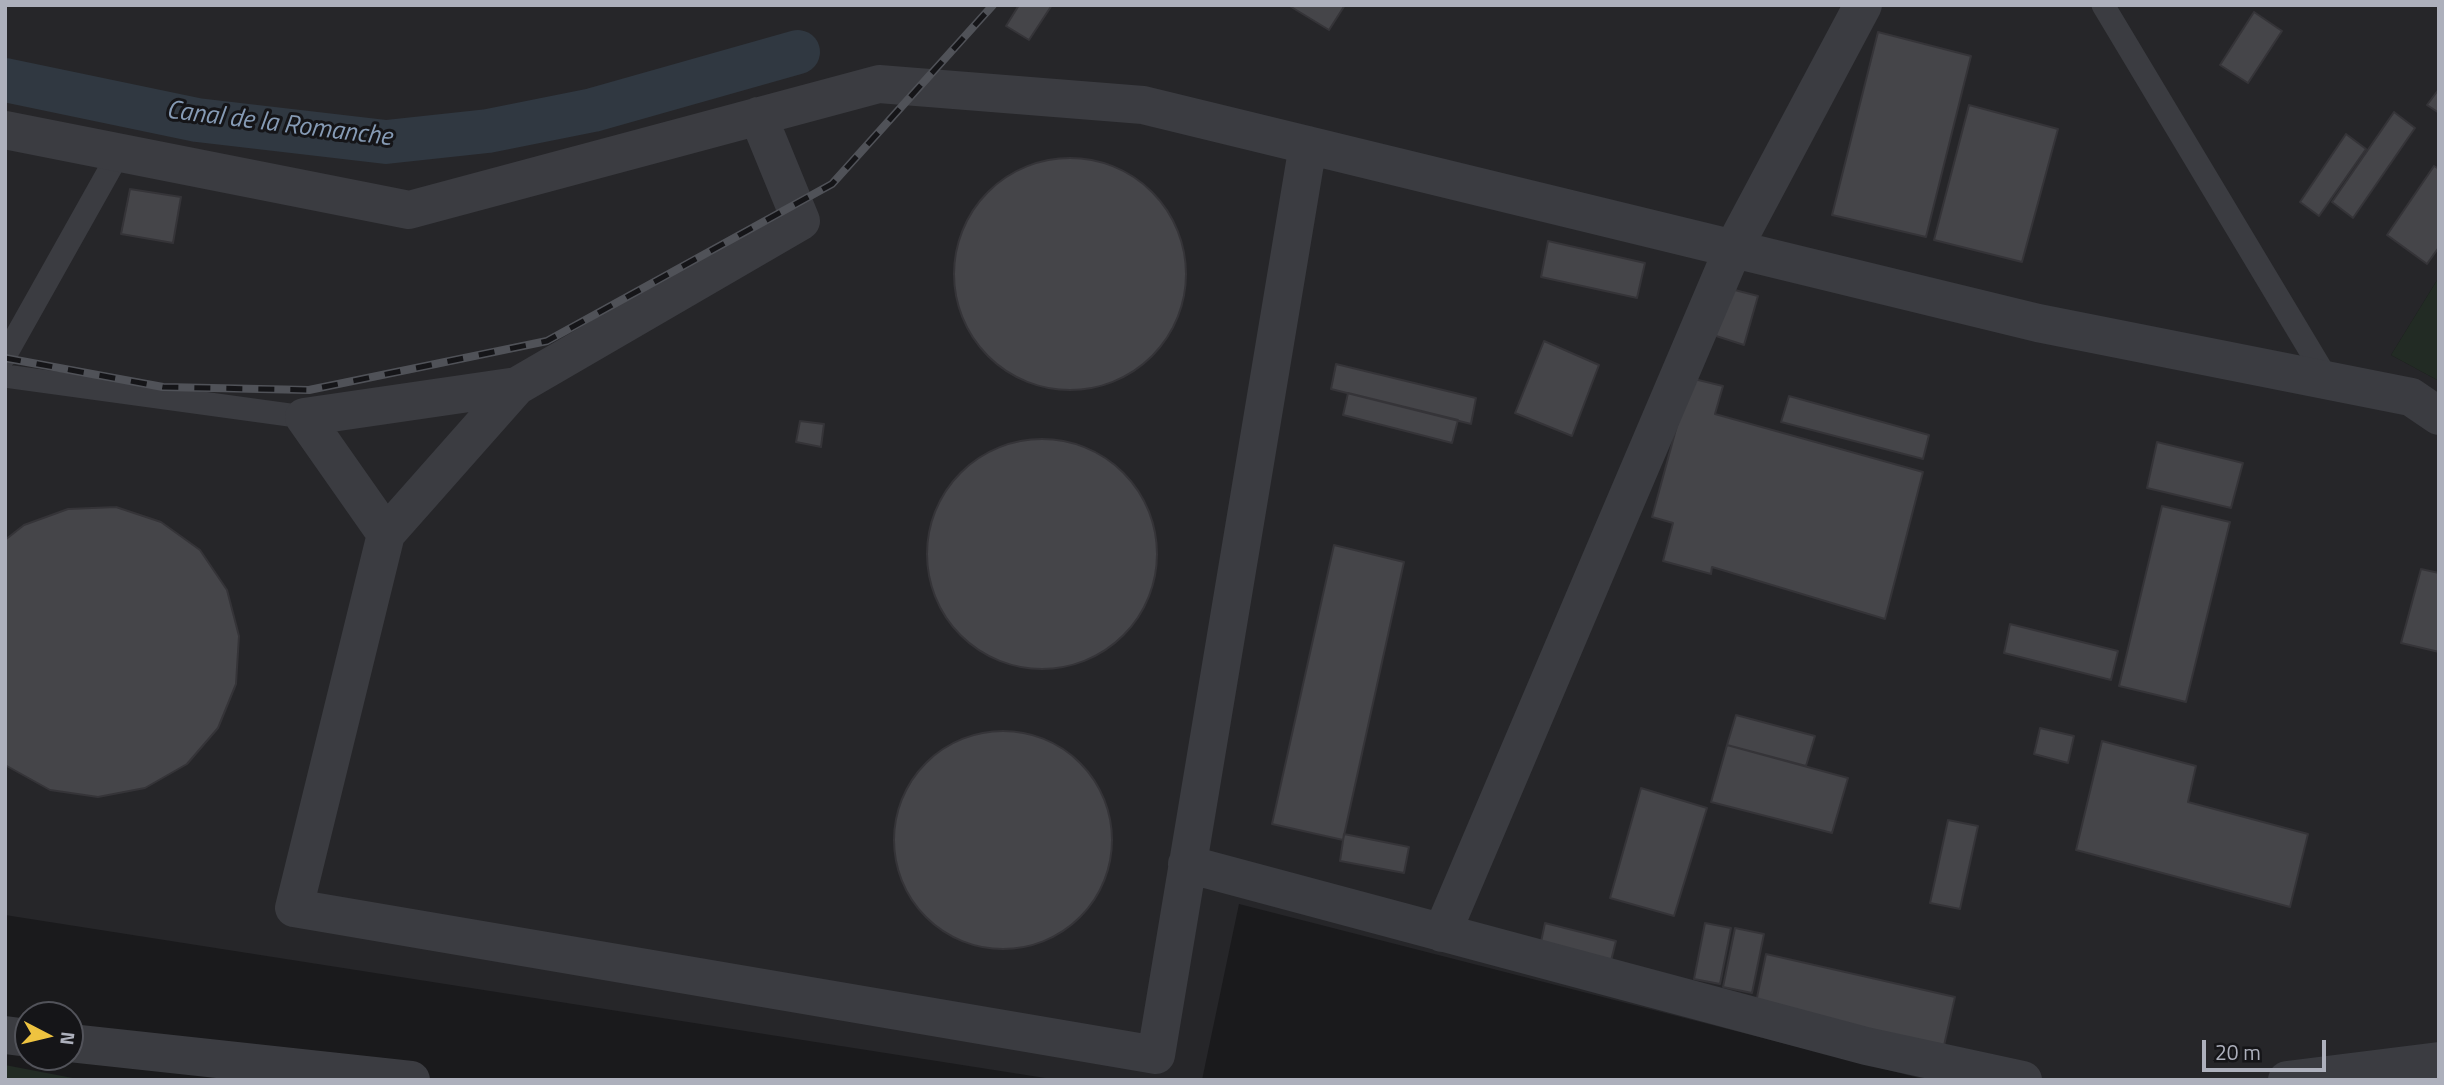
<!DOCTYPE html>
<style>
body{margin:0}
#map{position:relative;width:2444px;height:1085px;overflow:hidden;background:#1a1a1c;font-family:"Titillium Web",sans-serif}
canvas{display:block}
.frame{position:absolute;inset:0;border:7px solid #adb0bc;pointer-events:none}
.north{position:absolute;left:14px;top:1001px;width:70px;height:70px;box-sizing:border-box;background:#151518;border:2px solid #52535a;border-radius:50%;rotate:97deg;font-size:19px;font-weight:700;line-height:28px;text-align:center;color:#adb0bc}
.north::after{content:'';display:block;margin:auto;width:24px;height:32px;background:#eec340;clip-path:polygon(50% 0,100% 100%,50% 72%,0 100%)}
.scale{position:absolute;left:2202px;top:1040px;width:124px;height:32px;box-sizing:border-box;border:4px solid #adb0bc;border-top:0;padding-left:9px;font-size:21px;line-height:24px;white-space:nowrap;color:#adb0bc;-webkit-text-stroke:5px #151518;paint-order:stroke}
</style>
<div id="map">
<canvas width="2444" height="1085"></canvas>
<div class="frame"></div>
<div class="north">N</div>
<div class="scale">20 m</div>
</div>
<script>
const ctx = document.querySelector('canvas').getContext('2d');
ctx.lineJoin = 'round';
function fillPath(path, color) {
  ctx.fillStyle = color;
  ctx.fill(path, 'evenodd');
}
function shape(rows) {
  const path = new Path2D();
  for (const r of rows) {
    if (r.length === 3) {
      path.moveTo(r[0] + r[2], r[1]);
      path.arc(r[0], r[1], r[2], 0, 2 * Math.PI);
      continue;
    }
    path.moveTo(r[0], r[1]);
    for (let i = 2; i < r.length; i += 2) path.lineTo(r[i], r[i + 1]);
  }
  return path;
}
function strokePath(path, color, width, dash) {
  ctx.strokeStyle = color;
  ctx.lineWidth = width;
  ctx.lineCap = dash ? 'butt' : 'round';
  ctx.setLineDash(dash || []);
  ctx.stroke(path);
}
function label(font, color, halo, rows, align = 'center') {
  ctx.font = font + ' "Titillium Web",sans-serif';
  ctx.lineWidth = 6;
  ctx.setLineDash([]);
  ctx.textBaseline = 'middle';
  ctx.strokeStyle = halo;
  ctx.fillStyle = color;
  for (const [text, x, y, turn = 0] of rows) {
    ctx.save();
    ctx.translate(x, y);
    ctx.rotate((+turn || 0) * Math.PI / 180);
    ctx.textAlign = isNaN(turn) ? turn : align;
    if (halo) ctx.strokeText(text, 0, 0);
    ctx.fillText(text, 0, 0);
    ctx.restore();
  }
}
fillPath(shape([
 [5,5,2439,5,2439,277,2391,355,2439,381,2439,1080,1927,1080,1239,904,1202,1080,1058,1080,5,915]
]), '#262629');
fillPath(shape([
 [2439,277,2439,381,2391,355],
 [5,1065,83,1080,5,1080]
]), '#222b24');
strokePath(shape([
 [5,80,197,120,386,142,488,131,593,110,798,52]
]), '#303841', 44);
const building = shape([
 [1019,5,1052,5,1029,40,1006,26,1019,5],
 [1288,5,1345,5,1329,30,1288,5],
 [2254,12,2282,31,2248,83,2220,65,2254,12],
 [1878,32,1971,56,1926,237,1832,215,1878,32],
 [2439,89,2439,113,2427,105,2439,89],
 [1969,105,2058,129,2022,262,1934,240,1969,105],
 [2394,112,2415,128,2353,218,2332,202,2394,112],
 [2346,134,2366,149,2319,216,2300,202,2346,134],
 [1070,274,116],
 [2434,166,2439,169,2439,247,2427,264,2387,235,2434,166],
 [130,189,181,197,173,243,121,234,130,189],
 [1548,241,1645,263,1637,298,1541,277,1548,241],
 [1727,288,1758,296,1744,345,1713,335,1727,288],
 [1544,341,1599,365,1572,436,1515,413,1544,341],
 [1336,364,1476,398,1471,424,1331,389,1336,364],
 [1690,378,1723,386,1715,414,1923,472,1885,619,1712,567,1711,574,1663,561,1673,523,1652,517,1690,378],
 [1348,393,1458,420,1452,443,1343,415,1348,393],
 [1789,396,1929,435,1923,459,1781,422,1789,396],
 [800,421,824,424,821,447,796,442,800,421],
 [1042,554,115],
 [2157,442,2243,463,2231,508,2147,488,2157,442],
 [2162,506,2230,522,2186,702,2119,686,2162,506],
 [116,507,161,522,200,550,227,590,239,636,236,684,218,728,187,764,145,788,98,797,50,790,5,765,5,540,24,525,68,509,116,507],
 [1334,545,1404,562,1343,840,1272,824,1334,545],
 [2421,569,2439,573,2439,652,2401,643,2421,569],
 [2010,624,2118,651,2111,680,2004,653,2010,624],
 [1736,715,1815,736,1806,766,1727,745,1736,715],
 [2040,728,2074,736,2068,763,2034,754,2040,728],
 [1003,840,109],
 [2102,741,2196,766,2188,802,2308,834,2290,907,2076,850,2102,741],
 [1727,745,1848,778,1832,833,1711,802,1727,745],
 [1641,788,1707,808,1674,916,1610,898,1641,788],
 [1948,820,1978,826,1960,909,1930,903,1948,820],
 [1344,834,1409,847,1404,873,1340,861,1344,834],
 [1545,923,1616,941,1608,973,1538,956,1545,923],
 [1705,923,1731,928,1720,984,1694,979,1705,923],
 [1735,928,1764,934,1752,993,1723,987,1735,928],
 [1766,954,1955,997,1943,1050,1755,1007,1766,954]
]);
fillPath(building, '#454549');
strokePath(building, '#353438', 2);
strokePath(shape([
 [2103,5,2329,382],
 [5,356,119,153],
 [5,376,304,417]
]), '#3b3c41', 23);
strokePath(shape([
 [5,130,409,210,879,84,1143,105,2038,323,2411,397,2439,416],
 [517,386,304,417,386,534,294,908,1156,1055,1308,145],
 [386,534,517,386,801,221,758,116],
 [1187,864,1866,1046,2023,1080],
 [1442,933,1733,249,1863,5],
 [5,1035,28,1038],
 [70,1043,411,1080],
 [2287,1080,2439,1061]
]), '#3b3c41', 38);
const rail = shape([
 [5,358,163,387,309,390,547,341,832,184,993,5]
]);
strokePath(rail, '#505258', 8);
strokePath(rail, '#151518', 5, [16]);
label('italic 26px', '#869bb5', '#151518', [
 ["Canal de la Romanche",279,125,7]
]);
</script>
